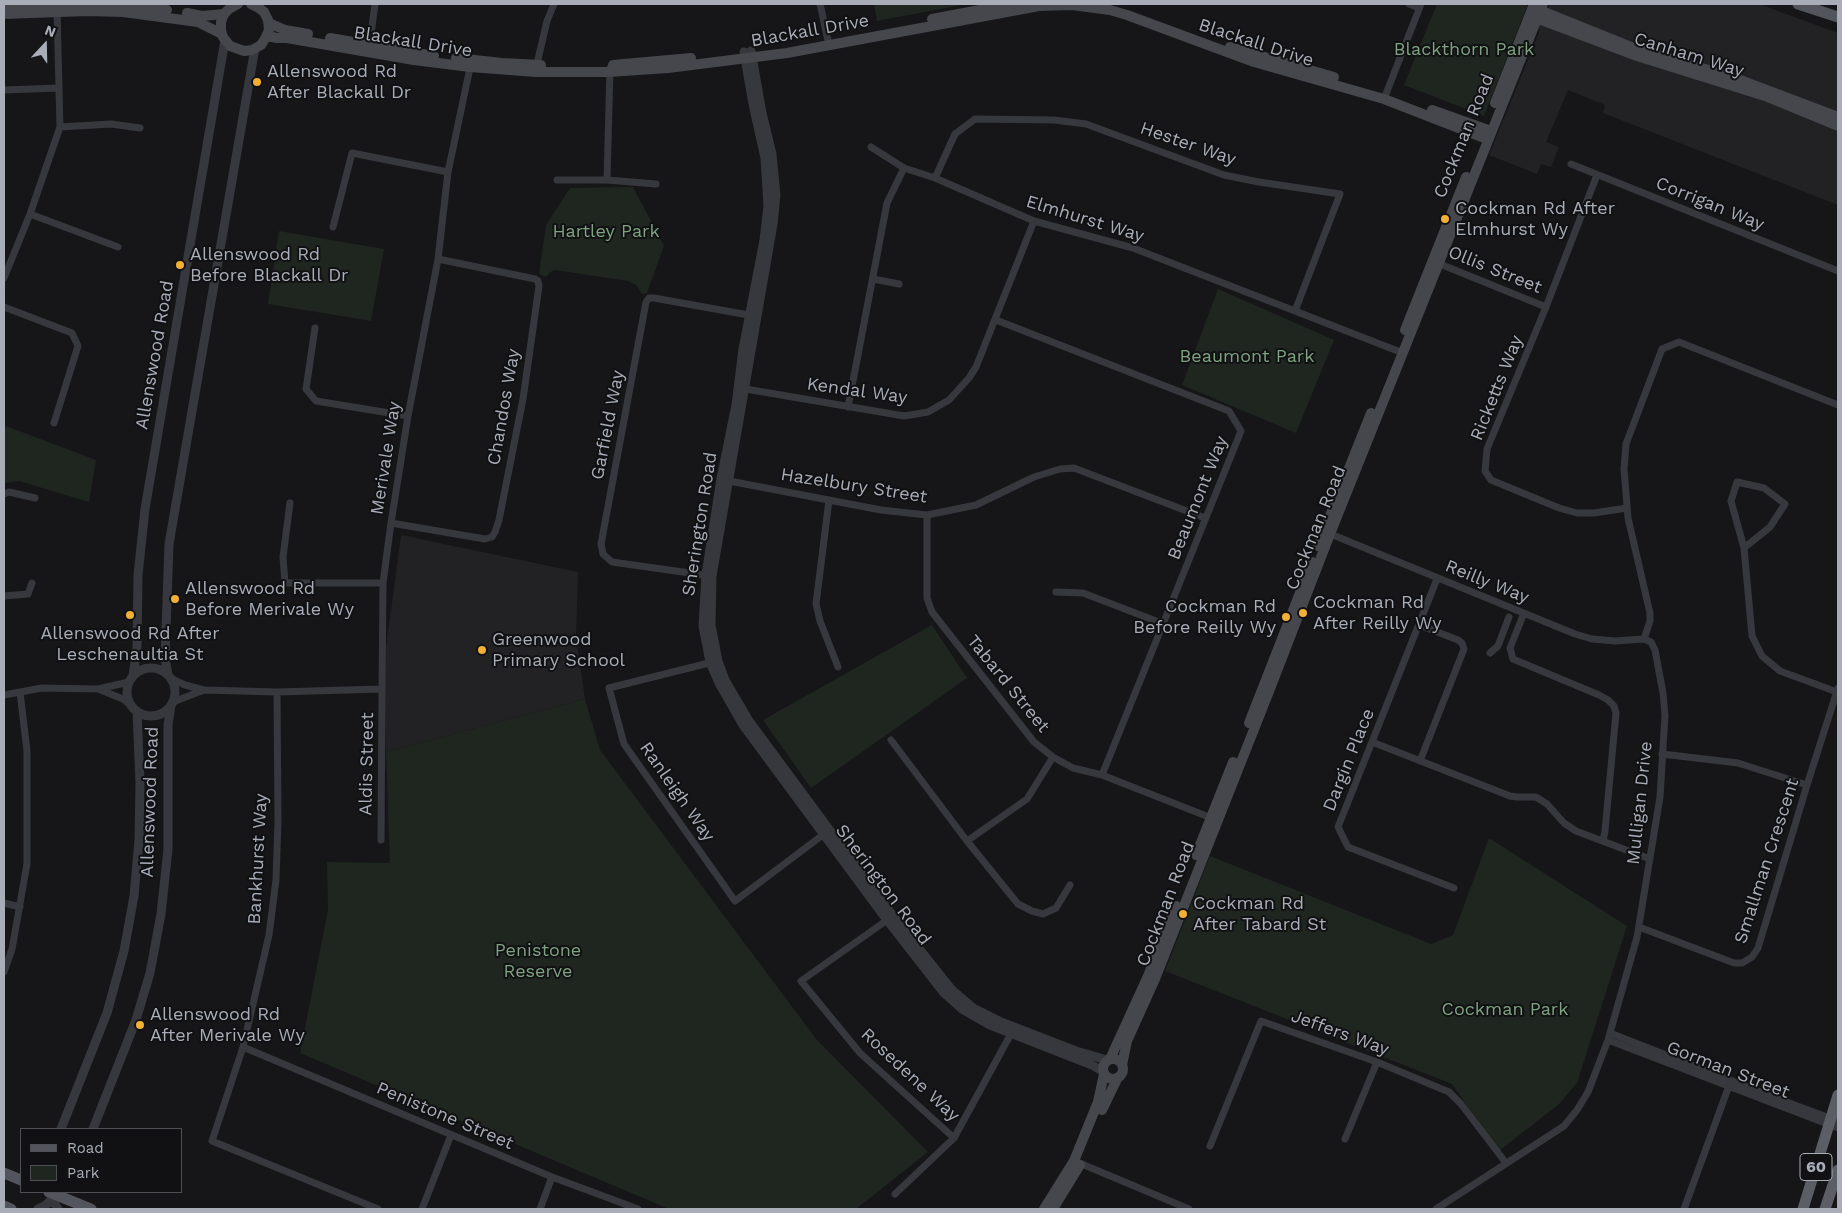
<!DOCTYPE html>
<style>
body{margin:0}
#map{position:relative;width:1842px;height:1213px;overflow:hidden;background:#161618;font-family:"Work Sans",sans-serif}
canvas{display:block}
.frame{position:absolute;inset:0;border:5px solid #a8adb8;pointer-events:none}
.legend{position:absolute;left:20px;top:1128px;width:162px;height:65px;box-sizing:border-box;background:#111113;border:1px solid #4d4f55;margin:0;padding:6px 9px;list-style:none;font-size:15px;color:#a8adb8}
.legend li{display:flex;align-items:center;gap:10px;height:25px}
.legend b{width:25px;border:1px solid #4d4f55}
.north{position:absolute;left:20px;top:20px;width:50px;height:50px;-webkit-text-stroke:4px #111113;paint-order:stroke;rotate:21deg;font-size:14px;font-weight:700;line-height:20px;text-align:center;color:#a8adb8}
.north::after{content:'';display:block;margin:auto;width:18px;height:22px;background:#a8adb8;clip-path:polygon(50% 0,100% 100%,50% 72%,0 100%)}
</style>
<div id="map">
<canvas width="1842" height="1213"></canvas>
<div class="frame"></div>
<ul class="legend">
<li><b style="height:6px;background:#53555c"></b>Road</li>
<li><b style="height:14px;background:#1e261f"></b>Park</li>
</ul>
<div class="north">N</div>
</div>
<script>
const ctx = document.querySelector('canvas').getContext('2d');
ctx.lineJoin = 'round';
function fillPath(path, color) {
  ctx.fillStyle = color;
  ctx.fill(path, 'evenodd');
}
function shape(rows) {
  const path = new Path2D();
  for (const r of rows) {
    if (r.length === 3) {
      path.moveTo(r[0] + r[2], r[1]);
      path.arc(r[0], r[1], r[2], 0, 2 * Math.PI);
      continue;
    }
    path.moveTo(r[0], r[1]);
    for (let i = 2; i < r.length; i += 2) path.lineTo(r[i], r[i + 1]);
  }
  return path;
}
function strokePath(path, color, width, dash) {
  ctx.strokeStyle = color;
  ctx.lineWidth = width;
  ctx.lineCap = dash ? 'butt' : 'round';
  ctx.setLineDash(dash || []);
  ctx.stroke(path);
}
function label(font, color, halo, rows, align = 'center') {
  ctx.font = font + ' "Work Sans",sans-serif';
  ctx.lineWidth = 4;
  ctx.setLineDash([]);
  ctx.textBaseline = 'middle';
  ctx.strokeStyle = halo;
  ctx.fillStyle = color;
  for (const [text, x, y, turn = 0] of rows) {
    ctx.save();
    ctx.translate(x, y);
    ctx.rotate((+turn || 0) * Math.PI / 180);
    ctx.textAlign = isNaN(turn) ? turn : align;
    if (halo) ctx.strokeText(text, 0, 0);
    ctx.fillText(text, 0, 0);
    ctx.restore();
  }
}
fillPath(shape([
 [1550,4,1759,4,1838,33,1838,205,1603,113,1605,105,1568,90,1546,142,1559,147,1551,167,1541,164,1537,174,1489,155,1539,33,1540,22],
 [401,535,578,572,576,637,585,699,386,752,384,663]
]), '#222225');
fillPath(shape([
 [874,4,967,4,877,21],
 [1437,4,1528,4,1484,116,1404,85],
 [633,187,664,246,647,293,642,294,636,285,628,281,555,270,550,272,546,277,539,274,546,225,570,188],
 [279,231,384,249,371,321,268,304],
 [1218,289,1334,340,1296,433,1182,385],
 [6,426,96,460,89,502,19,481,4,483,4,432],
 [932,625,967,678,811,788,763,720],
 [585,699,600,750,817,1040,928,1152,856,1209,669,1209,300,1053,328,910,327,862,390,863,386,752],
 [1489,838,1627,926,1577,1083,1559,1104,1499,1151,1452,1084,1165,971,1210,856,1431,944,1453,935]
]), '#1e261f');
strokePath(shape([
 [820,4,829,45],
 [1409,4,1419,8],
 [369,49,375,4],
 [536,68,547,21,554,4],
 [4,90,59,88],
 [1384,99,1421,4],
 [60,127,111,124,140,128],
 [871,147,904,168],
 [1571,164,1838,271],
 [1597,175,1546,307,1487,449,1485,471,1491,480,1559,508,1577,513,1594,513,1627,508],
 [935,178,955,134,975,119,1054,120,1086,124,1224,175,1259,182,1340,194,1295,311],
 [557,180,607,180,656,184],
 [607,180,610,68],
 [30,214,118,247],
 [333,227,352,153,448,172],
 [1435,262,1546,307],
 [4,278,30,214,60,127,57,9],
 [873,279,899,284],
 [4,307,72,333,78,346,54,423],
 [996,320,1229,411,1241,431,1102,775],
 [315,328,306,389,316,401,408,416],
 [740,388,904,416,928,412,949,400,969,378,976,367,1034,221],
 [848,407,887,203,904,168,935,178,1034,221,1133,248,1403,353],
 [724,480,881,510,927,515,976,505,1034,477,1060,469,1074,468,1205,518],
 [4,494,9,492,35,498],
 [829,500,816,604,820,621,838,667],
 [290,503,283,557,285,583,383,583],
 [927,515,927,598,932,612,1034,742,1053,757,1073,768,1102,775,1214,819],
 [391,523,485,539,492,537,495,532,499,520,523,399,539,286,538,281,535,279,438,259],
 [1328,533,1575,634,1592,639,1615,641,1644,639],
 [1744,548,1770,527,1785,504,1764,488,1737,482,1731,501,1744,548,1752,636,1762,656,1780,671,1837,692],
 [711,576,612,562,603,554,601,544,646,302,649,298,654,298,754,316],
 [1437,579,1338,827,1348,847,1454,888],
 [1056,592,1083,593,1164,624],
 [4,596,28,594,32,583],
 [1524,613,1510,648,1513,659,1599,695,1608,700,1614,706,1616,713,1605,831,1603,841],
 [1419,625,1458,640,1462,643,1464,649,1420,761],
 [1490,653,1498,646,1509,617],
 [713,662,609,688,624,744,735,901,828,831],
 [170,678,185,685,204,690,277,692,382,689,383,583,391,523,408,416,438,259,448,172,471,63],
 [98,689,123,699,133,707],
 [277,692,278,821,276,880,269,935,243,1047,212,1141,378,1209],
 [4,695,42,688,98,689,129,682],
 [173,702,204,690],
 [891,740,967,841,1027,799,1053,757],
 [1372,742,1510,796,1517,797,1536,797,1547,804,1564,823,1576,831,1650,859],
 [1662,754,1738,763,1807,785],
 [381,840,382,689],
 [967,841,1018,904,1032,911,1043,914,1056,908,1070,885],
 [4,903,20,907],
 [890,918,801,981,860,1053,954,1138],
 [1639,927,1734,963,1742,963,1752,957,1758,948,1807,785,1838,688],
 [4,972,12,949,27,864,27,751,20,692],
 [1610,1033,1781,1100,1838,1121],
 [1608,1040,1838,1128],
 [243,1047,552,1177,638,1209],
 [1345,1139,1377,1062],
 [1210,1146,1261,1021,1377,1062,1449,1092,1461,1104,1506,1163],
 [1077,1162,1189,1209],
 [895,1194,954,1138,1013,1030],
 [422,1209,451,1135],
 [540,1209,552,1177],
 [1436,1209,1564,1126,1577,1110,1588,1092,1608,1040,1637,937,1660,797,1665,715,1663,693,1655,650,1651,642,1644,639,1650,621,1650,613,1628,518,1624,469,1626,444,1662,349,1679,342,1838,405],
 [1684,1209,1730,1083]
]), '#37383d', 7);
strokePath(shape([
 [751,51,762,113,772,154,776,195,773,224,712,576,711,625,718,661,725,680,749,721,893,916,952,990,973,1008,1001,1022,1076,1051,1107,1060],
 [744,52,753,104,765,158,768,206,764,240,743,349,736,405,721,479,706,575,703,626,710,662,719,683,743,725,887,920,944,993,962,1009,990,1025,1092,1065,1102,1071],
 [151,692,24],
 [168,675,165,658,169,544,255,48],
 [133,676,137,648,138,575,145,509,225,40],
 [61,1129,107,1013,124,951,134,896,139,840,140,783,137,711],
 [93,1129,136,1020,150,973,161,914,168,849,168,725,171,705],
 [51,1194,52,1199,58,1209],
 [38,1209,46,1205,58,1192]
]), '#37383d', 9);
strokePath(shape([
 [238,4,229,9,224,14,221,22,221,30,223,37,230,46,244,51,252,50,261,45,265,39,269,30,268,20,264,12,259,8,251,4],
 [4,7,95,4,123,5,167,10],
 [1534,8,1631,47,1732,77,1838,117],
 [187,13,202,16,224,14],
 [4,14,88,11,123,12,198,22,222,34],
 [1531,16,1637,56,1765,96,1838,126],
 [932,19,1011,4],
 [269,23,285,30,308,34],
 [267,36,277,38,287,38,414,60,470,67,536,72,609,72,668,68,787,53,1039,6,1072,5,1110,10,1127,15,1254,62,1384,99,1487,139],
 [330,38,434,56],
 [1230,47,1334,77],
 [456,58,502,63,541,65],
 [613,65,691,58],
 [1495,103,1534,4],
 [1432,110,1491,131],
 [1405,330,1466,177],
 [1318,546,1371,413],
 [1249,723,1312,562],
 [1196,855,1233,762],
 [1113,1069,10],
 [1110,1059,1148,976,1176,906],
 [1122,1065,1127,1041,1155,979,1268,694,1330,534,1543,4],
 [1102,1110,1117,1079],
 [1044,1209,1074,1161,1098,1102,1104,1074],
 [1053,1209,1080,1165]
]), '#45474d', 10);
strokePath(shape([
 [1798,4,1838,17],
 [4,1173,21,1180],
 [49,1192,91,1209],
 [4,1206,11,1209]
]), '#53555c', 11);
strokePath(shape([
 [1803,1209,1838,1095],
 [1825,1209,1838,1170]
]), '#5b5e65', 11);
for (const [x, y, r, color] of [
 [257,82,5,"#f2b134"],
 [1445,219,5,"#f2b134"],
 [180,265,5,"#f2b134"],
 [175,599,5,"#f2b134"],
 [1303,613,5,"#f2b134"],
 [130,615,5,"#f2b134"],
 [1286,617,5,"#f2b134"],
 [482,650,5,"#f2b134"],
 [1183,914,5,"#f2b134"],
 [140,1025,5,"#f2b134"]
]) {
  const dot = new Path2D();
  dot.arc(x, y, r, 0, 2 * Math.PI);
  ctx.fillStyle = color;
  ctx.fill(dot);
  strokePath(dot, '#111113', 2);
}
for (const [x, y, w] of [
 [1816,1167,32]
]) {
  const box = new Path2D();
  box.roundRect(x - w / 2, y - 13.5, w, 27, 4);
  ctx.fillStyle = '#111113';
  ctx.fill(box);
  strokePath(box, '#a8adb8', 1);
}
label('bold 16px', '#a8adb8', null, [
 ["60",1816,1167]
]);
label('18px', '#a8adb8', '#111113', [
 ["Blackall Drive",810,31,-10],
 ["Blackall Drive",413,42,9],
 ["Blackall Drive",1256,43,18],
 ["Canham Way",1689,55,17],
 ["Cockman Road",1464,136,-68],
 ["Hester Way",1188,144,19],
 ["Corrigan Way",1710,204,22],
 ["Elmhurst Way",1085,219,17],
 ["Ollis Street",1495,270,22],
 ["Allenswood Road",155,355,-80],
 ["Ricketts Way",1497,388,-68],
 ["Kendal Way",857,391,8],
 ["Chandos Way",504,407,-80],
 ["Garfield Way",608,425,-79],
 ["Merivale Way",386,458,-81],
 ["Hazelbury Street",854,486,9],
 ["Beaumont Way",1198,498,-68],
 ["Sherington Road",700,524,-81],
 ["Cockman Road",1316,528,-68],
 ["Reilly Way",1487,582,22],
 ["Tabard Street",1008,684,51],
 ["Dargin Place",1349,760,-68],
 ["Aldis Street",367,764,-89],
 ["Ranleigh Way",677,792,55],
 ["Allenswood Road",150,802,-88],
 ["Mulligan Drive",1640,803,-84],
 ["Bankhurst Way",258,859,-87],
 ["Smallman Crescent",1767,861,-72],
 ["Sherington Road",883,885,53],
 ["Cockman Road",1166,904,-69],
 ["Jeffers Way",1340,1033,20],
 ["Gorman Street",1728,1070,21],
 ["Rosedene Way",910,1075,43],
 ["Penistone Street",445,1116,23]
]);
label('18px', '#7fa381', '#111113', [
 ["Blackthorn Park",1464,50],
 ["Hartley Park",606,232],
 ["Beaumont Park",1247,357],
 ["Penistone",538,951],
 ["Reserve",538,972],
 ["Cockman Park",1505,1010]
]);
label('18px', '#a8adb8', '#111113', [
 ["Allenswood Rd",267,72],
 ["After Blackall Dr",267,93],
 ["Cockman Rd After",1455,209],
 ["Elmhurst Wy",1455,230],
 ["Allenswood Rd",190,255],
 ["Before Blackall Dr",190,276],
 ["Allenswood Rd",185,589],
 ["Before Merivale Wy",185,610],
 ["Cockman Rd",1313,603],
 ["After Reilly Wy",1313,624],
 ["Cockman Rd",1276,607,"right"],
 ["Before Reilly Wy",1276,628,"right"],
 ["Allenswood Rd After",130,634,"center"],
 ["Leschenaultia St",130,655,"center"],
 ["Greenwood",492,640],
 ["Primary School",492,661],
 ["Cockman Rd",1193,904],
 ["After Tabard St",1193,925],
 ["Allenswood Rd",150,1015],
 ["After Merivale Wy",150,1036]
], 'left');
</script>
